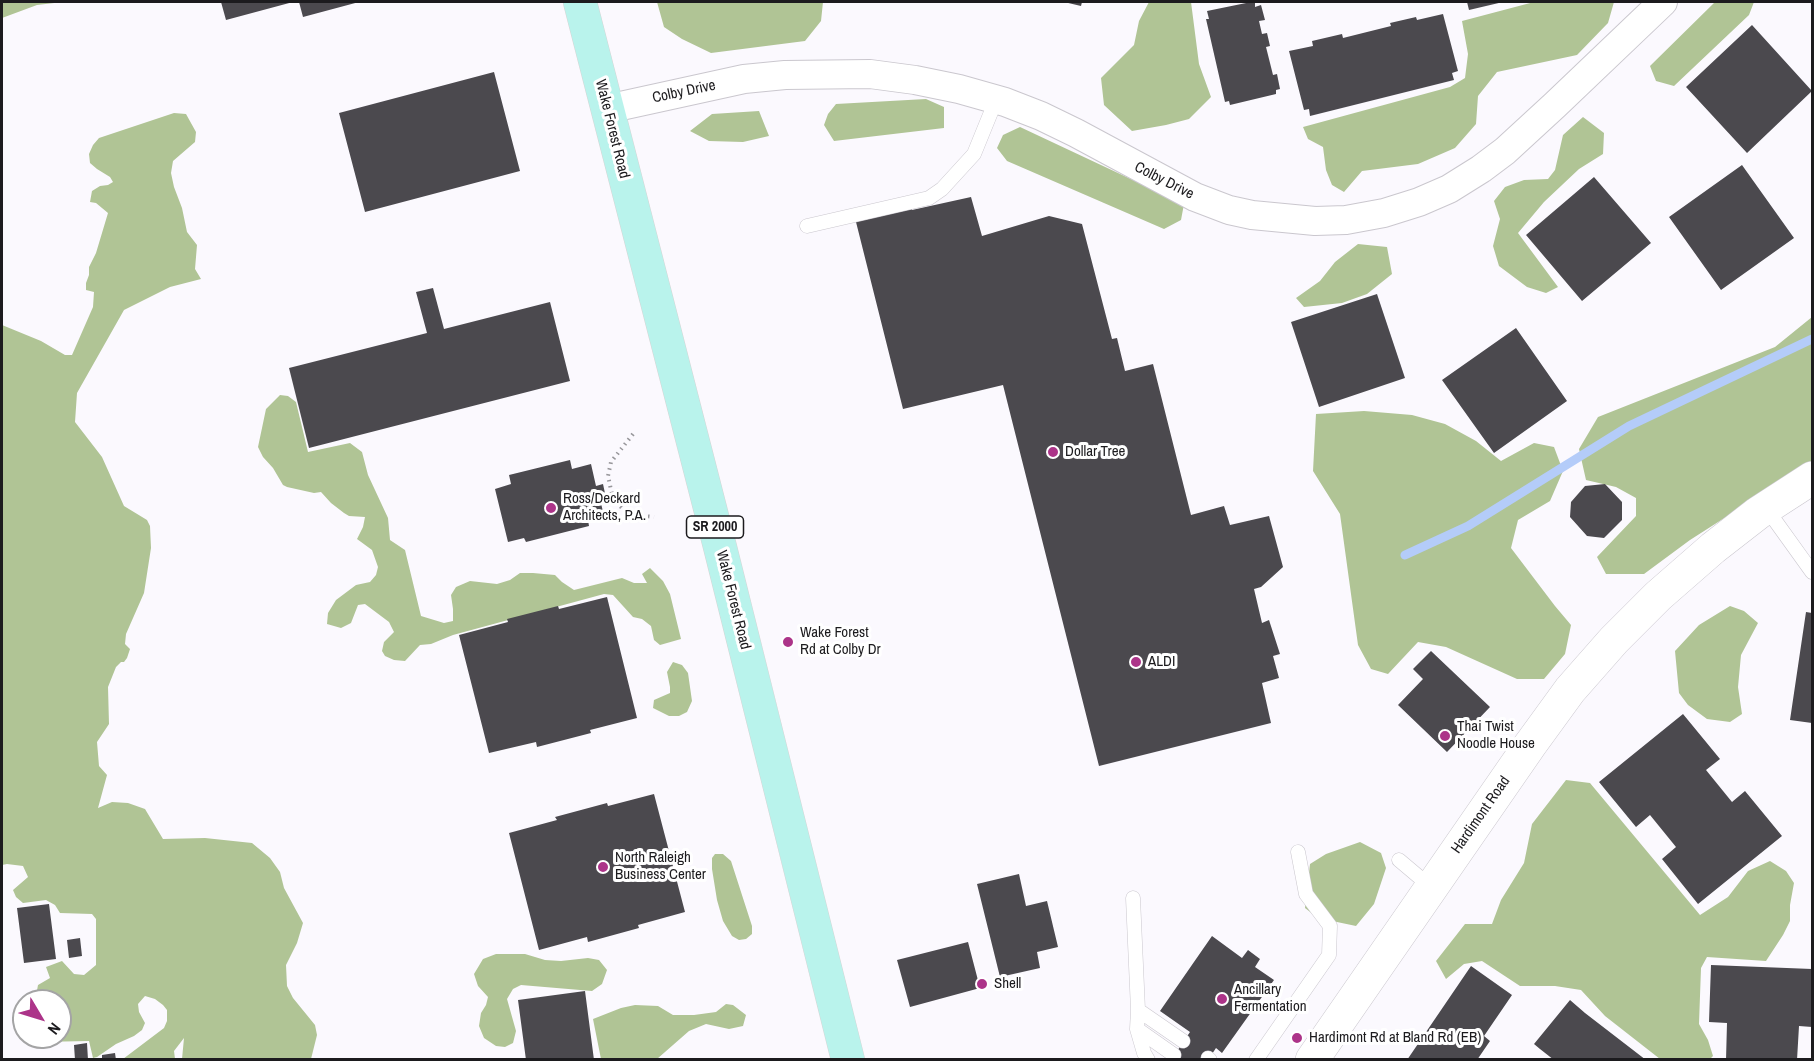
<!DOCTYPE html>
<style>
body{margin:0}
#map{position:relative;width:1814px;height:1061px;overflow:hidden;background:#fbf9fe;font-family:"Archivo Narrow",sans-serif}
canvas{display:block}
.frame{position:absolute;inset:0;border:3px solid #1c1b1e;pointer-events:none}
.north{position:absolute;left:12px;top:989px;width:60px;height:60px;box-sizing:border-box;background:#fff;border:2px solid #a4a4a5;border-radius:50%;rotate:128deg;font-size:16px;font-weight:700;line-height:24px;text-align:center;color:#1c1b1e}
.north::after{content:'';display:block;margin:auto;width:21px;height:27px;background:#ac3489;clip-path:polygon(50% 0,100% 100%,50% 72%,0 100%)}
</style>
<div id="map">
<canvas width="1814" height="1061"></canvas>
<div class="frame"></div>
<div class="north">N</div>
</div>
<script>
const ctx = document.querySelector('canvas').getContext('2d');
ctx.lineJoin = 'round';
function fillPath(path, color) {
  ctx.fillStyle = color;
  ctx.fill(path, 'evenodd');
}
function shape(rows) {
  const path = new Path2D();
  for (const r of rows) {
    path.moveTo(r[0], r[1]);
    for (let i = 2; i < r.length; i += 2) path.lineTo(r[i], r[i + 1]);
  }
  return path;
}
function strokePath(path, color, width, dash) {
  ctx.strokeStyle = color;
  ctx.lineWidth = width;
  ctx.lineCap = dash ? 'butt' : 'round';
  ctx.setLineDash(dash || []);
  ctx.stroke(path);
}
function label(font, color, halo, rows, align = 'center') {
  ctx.font = font + ' "Archivo Narrow",sans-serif';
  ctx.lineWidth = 6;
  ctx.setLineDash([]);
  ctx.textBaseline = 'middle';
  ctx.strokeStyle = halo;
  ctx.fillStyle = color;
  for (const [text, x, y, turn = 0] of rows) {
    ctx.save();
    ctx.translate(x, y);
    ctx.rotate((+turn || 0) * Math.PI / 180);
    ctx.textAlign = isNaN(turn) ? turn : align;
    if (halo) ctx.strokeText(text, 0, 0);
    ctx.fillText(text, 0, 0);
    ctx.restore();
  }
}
fillPath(shape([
 [2,2,63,2,37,5,2,18],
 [657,2,823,2,821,21,805,41,711,53,682,39,664,27],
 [1149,2,1191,2,1199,64,1211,97,1189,119,1166,125,1132,131,1104,105,1101,78,1134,45,1139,21],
 [1534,2,1614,2,1608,23,1577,55,1497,72,1478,96,1476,124,1455,148,1418,164,1362,171,1344,192,1332,185,1326,170,1323,147,1308,139,1303,127,1450,87,1465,78,1468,54,1462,21],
 [1715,2,1754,2,1749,15,1674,86,1656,81,1650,66],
 [926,99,944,107,944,128,834,141,824,125,828,114,836,104],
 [759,111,769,136,743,142,709,141,690,131,712,114],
 [174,113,186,114,196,132,195,142,173,161,171,173,174,187,182,208,187,232,197,245,195,269,201,279,170,287,124,310,77,393,75,422,102,457,124,506,147,520,150,526,151,548,144,593,126,634,125,644,130,649,127,658,124,662,121,662,116,667,108,687,109,724,97,742,99,766,107,775,98,808,112,802,128,803,145,809,163,839,205,838,252,843,270,858,280,872,284,888,303,923,297,943,286,965,287,986,293,998,315,1025,317,1035,311,1059,182,1059,184,1038,174,1051,175,1059,123,1059,164,1028,167,1021,167,1010,163,1005,155,999,145,996,138,1004,139,1012,145,1023,142,1030,134,1036,116,1044,97,1057,93,1058,89,1041,39,1042,32,1037,60,1037,60,1001,30,1001,36,996,38,985,50,978,46,967,62,961,74,974,84,975,96,965,96,919,92,914,60,913,55,905,46,900,23,903,16,897,13,890,28,877,23,866,7,864,2,865,2,600,3,594,2,593,2,325,41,341,65,355,72,355,93,307,94,292,86,290,86,283,89,275,89,267,96,253,108,213,96,203,90,202,92,191,100,186,108,185,113,182,110,177,97,169,90,163,89,154,93,145,99,138],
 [1583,117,1604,133,1603,154,1579,169,1544,202,1518,233,1558,287,1546,293,1527,287,1499,266,1493,246,1500,219,1494,201,1505,187,1524,180,1548,179,1555,170,1563,135],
 [1020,127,1184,204,1181,220,1164,229,1007,161,997,148,1003,135],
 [1358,244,1387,247,1392,274,1367,294,1342,303,1304,307,1296,298,1320,281,1335,262],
 [1812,317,1812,462,1690,540,1644,574,1606,574,1597,557,1636,516,1636,498,1616,487,1586,480,1579,449,1598,417,1775,347],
 [280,395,288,396,296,402,308,452,350,443,362,452,368,475,388,518,390,540,405,550,421,616,444,623,453,621,453,609,451,595,456,587,470,581,497,584,510,580,520,573,533,573,555,575,562,582,574,590,622,578,634,583,647,583,642,574,650,568,663,581,670,594,681,639,660,645,654,640,651,626,642,619,633,617,613,595,604,594,453,635,431,644,420,645,405,661,394,660,385,656,382,651,384,642,394,632,389,622,365,604,358,605,351,623,341,628,327,624,328,613,336,600,356,585,370,582,376,575,378,567,372,550,357,539,363,527,365,517,349,516,344,513,331,503,321,492,314,493,287,487,283,485,273,468,263,457,258,447,266,409],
 [1364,411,1412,415,1445,424,1476,441,1501,461,1534,443,1554,447,1563,471,1550,501,1518,520,1511,548,1555,606,1571,625,1565,654,1544,679,1517,679,1446,647,1418,642,1388,674,1371,669,1358,645,1340,514,1313,471,1316,414],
 [1730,606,1744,611,1758,623,1741,655,1738,687,1742,714,1730,722,1707,719,1688,705,1679,693,1675,651,1699,625],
 [673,662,682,665,688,673,692,701,687,712,679,716,669,716,653,708,654,700,670,693,670,687,667,672],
 [1566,780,1590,783,1700,915,1728,897,1748,871,1770,861,1786,871,1794,883,1790,905,1790,921,1783,935,1766,961,1707,957,1701,968,1699,1024,1708,1040,1713,1056,1710,1059,1660,1059,1605,1016,1581,990,1555,986,1520,986,1482,961,1464,964,1446,979,1436,961,1465,924,1492,924,1501,900,1524,863,1532,824],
 [1360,842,1381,853,1386,868,1374,904,1356,926,1318,918,1305,908,1310,864,1326,854],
 [715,854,723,854,731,861,752,926,752,934,746,939,739,940,732,936,723,921,717,900,712,869,712,858],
 [496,954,525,954,545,960,561,961,588,958,599,960,607,970,602,984,592,991,521,985,513,989,507,999,516,1031,513,1043,505,1047,496,1046,484,1038,479,1026,481,1013,486,1005,488,997,478,986,474,974,483,959],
 [726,1004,733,1005,746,1015,743,1026,729,1029,706,1024,689,1031,657,1059,601,1059,593,1019,621,1008,635,1005,658,1006,673,1015,694,1015,716,1012]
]), '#b0c495');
strokePath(shape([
 [1405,555,1468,526,1629,426,1812,339]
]), '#b4ccf9', 9);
fillPath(shape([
 [221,2,293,2,226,20],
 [299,2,359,2,303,17],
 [1064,2,1082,2,1081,6],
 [1251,2,1255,2,1255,7,1261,5,1265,20,1259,21,1262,34,1267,33,1270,46,1266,47,1273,75,1277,74,1280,89,1276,90,1276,94,1230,105,1229,101,1225,102,1206,19,1209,19,1207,11],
 [1467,2,1503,2,1469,10],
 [1443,14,1458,71,1452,73,1454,80,1310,116,1309,109,1304,110,1289,51,1313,46,1312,41,1342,34,1343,38,1391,26,1390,23,1416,17,1417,20],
 [1752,25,1812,91,1747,153,1686,87],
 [494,72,520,171,365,212,339,113],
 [1742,165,1794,238,1721,290,1669,217],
 [1594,177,1651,243,1582,301,1526,235],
 [971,197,982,236,1049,216,1082,224,1112,339,1117,338,1125,371,1153,364,1191,515,1224,506,1230,525,1269,516,1283,567,1261,587,1254,589,1262,623,1269,620,1280,654,1273,656,1279,678,1262,683,1271,723,1099,766,1003,385,903,409,855,218,911,203,912,210],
 [433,288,444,329,550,302,570,381,309,448,289,368,427,333,416,292],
 [1377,294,1405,378,1319,407,1291,322],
 [1516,328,1567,401,1494,453,1442,380],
 [570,460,572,469,591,464,596,486,603,484,606,498,600,499,604,516,588,520,589,526,526,542,524,538,508,542,495,489,511,484,509,475],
 [1605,484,1622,502,1622,520,1604,538,1587,536,1570,517,1571,502,1585,486],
 [607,597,637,718,590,730,591,733,537,747,536,742,489,753,459,635,508,622,507,619,558,606,559,609],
 [1806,612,1812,613,1812,723,1790,720],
 [1431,651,1490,707,1447,752,1398,705,1423,679,1413,669],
 [1683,714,1720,759,1706,770,1732,802,1745,791,1782,836,1698,904,1662,859,1676,847,1650,815,1636,827,1599,782],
 [654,794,685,912,638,925,639,928,588,942,587,937,539,950,509,833,557,820,555,817,607,803,608,806],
 [1019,874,1026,906,1047,901,1058,947,1037,952,1040,968,1000,977,977,884],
 [49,904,56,959,24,963,17,908],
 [1212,936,1242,958,1248,950,1260,959,1255,967,1274,980,1222,1053,1216,1048,1208,1060,1171,1060,1190,1032,1160,1011],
 [80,938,82,956,69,958,67,940],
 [968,942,980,988,910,1007,897,960],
 [1711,965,1812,969,1812,1027,1799,1026,1797,1060,1726,1060,1727,1023,1709,1022],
 [1471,966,1512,995,1484,1036,1490,1041,1477,1060,1407,1060],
 [585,991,594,1060,526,1060,518,1000],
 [1570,1000,1585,1013,1646,1060,1554,1060,1540,1049,1534,1044],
 [87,1043,88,1060,75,1060,74,1045],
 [115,1053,116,1060,102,1060,102,1055]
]), '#4b494e');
const lane = shape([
 [807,226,929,198,942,189,974,154,996,100],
 [1766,508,1812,572],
 [1399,860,1431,887],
 [1133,898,1138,1010,1137,1029,1144,1053,1148,1060],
 [1138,1010,1183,1041],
 [1137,1029,1174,1055],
 [1208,1058,1210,1060],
 [1256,1060,1329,955,1330,926,1306,894,1298,852]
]);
const street = shape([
 [607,109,744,79,785,75,870,74,915,80,959,89,1005,102,1041,116,1076,133,1195,197,1229,210,1252,215,1315,221,1346,220,1384,213,1419,202,1449,189,1481,169,1505,151,1555,105,1663,2]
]);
const secondary = shape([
 [1312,1060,1530,745,1570,690,1614,640,1658,596,1713,548,1758,513,1812,478]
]);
const primary = shape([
 [580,2,720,547,848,1060]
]);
strokePath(lane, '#cac7ce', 15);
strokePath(street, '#cac7ce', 30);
strokePath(secondary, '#cac7ce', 34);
strokePath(primary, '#d6d6d6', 34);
strokePath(shape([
 [633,434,611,462,608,476,613,499,622,508,635,515,654,517]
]), '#97969a', 4, [1.5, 4.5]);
strokePath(lane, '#fff', 14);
strokePath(street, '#fff', 28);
strokePath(secondary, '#fff', 33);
strokePath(primary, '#b9f3ec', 33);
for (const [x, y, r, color] of [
 [1053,452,6,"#ac3489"],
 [551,508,6,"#ac3489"],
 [788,642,6,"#ac3489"],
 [1136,662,6,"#ac3489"],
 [1445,736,6,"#ac3489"],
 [603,867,6,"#ac3489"],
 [982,984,6,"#ac3489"],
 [1222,999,6,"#ac3489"],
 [1297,1038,6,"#ac3489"]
]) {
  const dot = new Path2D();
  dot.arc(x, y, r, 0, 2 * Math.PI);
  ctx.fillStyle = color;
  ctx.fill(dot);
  strokePath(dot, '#fff', 2);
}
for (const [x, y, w] of [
 [715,527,57]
]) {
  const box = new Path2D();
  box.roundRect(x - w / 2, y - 11, w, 22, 4.5);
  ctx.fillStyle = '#fff';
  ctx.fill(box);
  strokePath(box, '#1c1b1e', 1.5);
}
label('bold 14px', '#1c1b1e', null, [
 ["SR 2000",715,527]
]);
label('15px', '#1c1b1e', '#fff', [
 ["Colby Drive",684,92,-12],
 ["Wake Forest Road",612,129,76],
 ["Colby Drive",1164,181,27],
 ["Wake Forest Road",733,600,76],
 ["Hardimont Road",1481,815,-55]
]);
label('15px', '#1c1b1e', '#fff', [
 ["Dollar Tree",1065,452],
 ["Ross/Deckard",563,499],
 ["Architects, P.A.",563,516],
 ["Wake Forest",800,633],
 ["Rd at Colby Dr",800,650],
 ["ALDI",1148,662],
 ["Thai Twist",1457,727],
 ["Noodle House",1457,744],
 ["North Raleigh",615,858],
 ["Business Center",615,875],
 ["Shell",994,984],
 ["Ancillary",1234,990],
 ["Fermentation",1234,1007],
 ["Hardimont Rd at Bland Rd (EB)",1309,1038]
], 'left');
</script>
